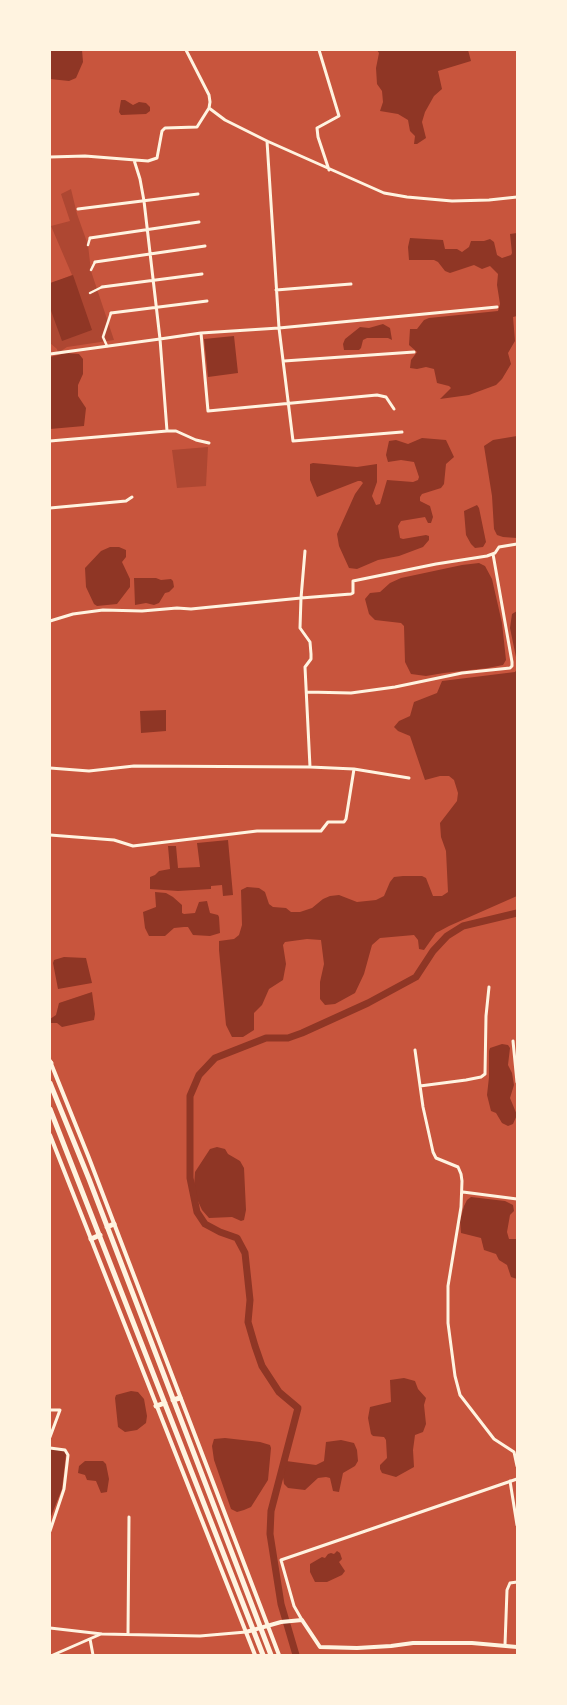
<!DOCTYPE html>
<style>
body{margin:0}
#map{position:relative;width:567px;height:1705px;overflow:hidden;background:#c8553d;font-family:Manrope,sans-serif}
canvas{display:block}
.frame{position:absolute;inset:0;border:51px solid #fff3e0;pointer-events:none}
</style>
<div id="map">
<canvas width="567" height="1705"></canvas>
<div class="frame"></div>
</div>
<script>
const ctx = document.querySelector('canvas').getContext('2d');
ctx.lineJoin = 'round';
function fillPath(path, color) {
  ctx.fillStyle = color;
  ctx.fill(path, 'evenodd');
}
function shape(rows) {
  const path = new Path2D();
  for (const r of rows) {
    path.moveTo(r[0], r[1]);
    for (let i = 2; i < r.length; i += 2) path.lineTo(r[i], r[i + 1]);
  }
  return path;
}
function strokePath(path, color, width, dash) {
  ctx.strokeStyle = color;
  ctx.lineWidth = width;
  ctx.lineCap = dash ? 'butt' : 'round';
  ctx.setLineDash(dash || []);
  ctx.stroke(path);
}
fillPath(shape([
 [71,189,77,214,88,245,91,271,114,340,67,347,58,353,57,349,50,343,50,284,72,275,51,226,70,221,61,194],
 [208,447,206,486,177,488,172,450]
]), '#ae4732');
fillPath(shape([
 [50,50,82,50,83,62,76,78,69,81,50,79],
 [377,50,468,50,471,61,438,71,442,89,434,96,425,112,422,122,426,138,417,144,414,144,415,136,410,131,408,120,398,114,380,111,383,102,382,91,377,84,376,68,379,53],
 [121,100,125,100,133,105,139,102,146,103,150,107,150,111,146,114,121,115,119,112],
 [517,233,517,316,513,317,515,341,508,353,511,364,502,379,496,385,469,395,440,399,451,388,449,386,437,383,434,369,426,367,417,369,410,368,411,360,417,352,409,345,410,329,417,329,424,320,429,318,498,311,500,304,497,285,498,274,490,266,482,269,474,265,450,273,445,271,438,262,434,260,409,260,408,247,410,238,443,240,445,249,457,249,462,252,469,247,471,241,484,241,490,239,494,242,497,255,502,258,511,255,512,253,510,234],
 [73,275,92,330,62,341,50,308,50,283],
 [383,324,390,328,392,340,388,338,367,338,363,340,361,348,359,350,344,350,343,344,345,339,360,327,369,328],
 [234,336,238,373,208,377,204,339],
 [66,353,79,354,83,359,83,374,78,385,78,396,86,408,84,426,50,429,50,357],
 [517,436,517,538,503,537,497,535,494,529,492,496,484,446,493,440],
 [422,438,446,440,454,457,446,464,444,484,441,488,422,494,420,497,420,501,430,506,433,517,431,523,428,523,425,517,401,521,398,526,400,538,403,539,426,535,429,536,429,540,423,547,399,556,378,560,357,569,349,568,339,546,337,534,355,494,363,483,361,481,358,481,317,497,310,480,310,464,313,463,357,467,377,464,377,482,372,496,376,505,380,504,387,480,413,482,418,480,419,477,414,462,401,460,388,462,386,455,389,441,396,440,408,444],
 [477,505,479,508,486,542,483,547,475,548,471,544,466,535,464,511],
 [110,547,119,547,126,550,126,557,122,562,130,579,130,587,117,604,97,606,94,604,86,587,85,568,101,551],
 [479,563,485,566,492,579,502,623,506,660,503,665,488,668,444,673,426,676,411,674,405,662,404,626,401,623,375,620,369,614,365,599,370,593,380,592,390,583,401,578,462,565],
 [134,578,156,578,161,580,171,579,173,581,174,587,169,592,165,593,159,603,154,605,146,603,135,605],
 [517,611,517,662,510,628,512,614],
 [517,669,517,896,449,926,436,933,424,950,419,949,418,940,414,935,380,938,372,945,364,974,355,993,335,1004,325,1005,320,999,320,982,324,964,321,940,307,939,285,942,283,945,286,964,283,980,269,989,262,1005,254,1013,254,1030,243,1037,232,1037,226,1025,219,950,219,941,234,939,239,935,242,925,241,890,247,887,259,888,265,892,269,904,273,907,286,908,291,912,300,912,312,908,323,899,330,896,339,895,357,902,376,900,384,896,390,882,394,877,403,876,422,876,426,878,433,896,442,896,448,892,446,851,441,837,440,823,457,801,458,793,454,780,449,776,440,776,425,780,410,736,398,731,394,727,399,721,410,716,414,702,437,693,442,681,515,672],
 [166,710,166,731,141,733,140,711],
 [228,840,233,895,223,896,222,885,211,886,211,889,178,891,150,889,150,877,155,875,159,871,170,869,168,846,176,846,178,868,200,867,197,843],
 [155,892,166,893,173,897,182,905,182,913,184,914,195,913,199,902,207,901,210,913,218,915,219,917,220,933,210,936,193,935,188,927,184,927,174,928,165,936,149,936,145,928,143,912,156,907],
 [64,957,86,958,92,983,58,989,53,963,54,960],
 [92,992,95,1014,94,1020,62,1027,57,1023,50,1023,50,1019,56,1015,59,1003],
 [502,1044,508,1045,510,1048,508,1065,512,1073,514,1085,510,1098,517,1115,513,1124,508,1126,502,1123,496,1113,491,1111,487,1095,489,1077,489,1051,490,1048],
 [217,1147,225,1149,228,1154,240,1161,244,1168,246,1210,244,1220,241,1221,232,1217,209,1218,202,1210,197,1199,194,1186,195,1172,210,1149],
 [471,1197,505,1201,513,1205,514,1211,510,1215,507,1232,509,1239,517,1239,517,1279,511,1277,507,1265,499,1260,496,1254,484,1250,481,1238,461,1233,460,1221,464,1206,467,1200],
 [404,1378,415,1381,418,1389,426,1398,424,1405,426,1424,423,1432,415,1435,413,1450,414,1467,396,1477,382,1473,380,1469,380,1465,387,1458,386,1440,384,1437,373,1436,371,1434,368,1418,370,1407,391,1402,390,1380],
 [131,1391,138,1392,144,1399,147,1416,146,1423,137,1430,125,1432,118,1427,115,1398,116,1395],
 [225,1438,260,1442,270,1445,271,1448,268,1480,251,1507,244,1510,237,1512,231,1509,214,1460,212,1446,214,1439],
 [341,1440,354,1443,357,1450,358,1461,355,1466,343,1473,339,1492,333,1491,330,1478,326,1477,318,1478,305,1490,288,1488,284,1484,283,1477,286,1461,316,1465,324,1461,326,1442],
 [50,1449,64,1451,66,1454,62,1489,50,1519],
 [85,1461,103,1461,106,1464,109,1479,107,1492,101,1493,96,1481,87,1480,85,1475,78,1473,79,1466],
 [337,1551,340,1553,342,1559,339,1562,345,1571,342,1575,327,1582,315,1582,310,1572,310,1564,322,1557,325,1558,328,1554,331,1553,334,1554]
]), '#8f3625');
strokePath(shape([
 [296,1655,281,1604,270,1534,271,1511,298,1408,279,1392,262,1366,255,1346,248,1322,250,1300,245,1253,237,1238,220,1232,205,1224,197,1212,190,1178,190,1096,199,1075,215,1058,266,1038,288,1038,302,1033,368,1003,416,977,433,951,447,936,463,926,517,913]
]), '#8f3625', 7);
strokePath(shape([
 [88,245,90,238],
 [91,270,95,262],
 [90,293,102,287],
 [107,346,103,337,111,313]
]), '#fff3e0', 2.5);
strokePath(shape([
 [319,50,339,116,317,128,318,137,329,170],
 [209,108,225,120,267,141,384,193,407,197,452,201,489,200,517,197],
 [267,141,279,328,293,441,402,432],
 [50,157,85,156,148,161,157,158,162,131,165,128,197,127,209,108,210,102,209,95,186,50],
 [134,160,140,179,144,201,160,339,201,333,279,328,497,307],
 [78,209,198,194],
 [90,238,199,222],
 [95,262,205,246],
 [102,287,202,274],
 [276,290,351,284],
 [111,313,207,301],
 [201,333,208,411,377,395,386,397,394,409],
 [50,354,160,339,167,431],
 [284,361,414,352],
 [50,441,167,431,176,431,196,440,209,443],
 [50,508,126,501,132,497],
 [305,551,301,598,351,594,353,593,353,581,436,564,487,556,495,553,499,547,517,544],
 [50,621,73,614,103,610,142,611,177,608,191,609,301,598,300,628,310,642,311,654,311,659,305,667,310,767],
 [307,692,351,693,395,687,462,673,510,668,512,666,512,662,493,554],
 [50,768,89,771,134,766,310,767,354,769,409,778],
 [50,835,114,840,133,846,257,831,321,831,328,822,344,822,346,819,354,769],
 [513,1041,517,1082],
 [415,1050,423,1107,433,1152,436,1158,458,1167,461,1174,462,1181,461,1207,448,1286,448,1323,455,1376,460,1395,494,1439,514,1452,517,1466],
 [420,1086,466,1080,481,1077,485,1074,486,1016,489,987],
 [463,1192,517,1199],
 [50,1410,60,1410,50,1437],
 [50,1448,65,1450,68,1455,64,1489,50,1531],
 [510,1481,517,1525],
 [302,1620,294,1606,281,1560,517,1479],
 [50,1628,102,1634,200,1636,246,1632],
 [128,1634,129,1517],
 [90,1639,93,1655],
 [505,1645,507,1590,510,1583,517,1582],
 [53,1655,101,1634]
]), '#fff3e0', 3);
strokePath(shape([
 [50,1061,89,1158,279,1655],
 [50,1135,255,1655],
 [246,1632,281,1622,302,1620,320,1647,357,1648,391,1646,413,1643,472,1643,517,1647]
]), '#fff3e0', 4);
strokePath(shape([
 [50,1064,51,1063],
 [50,1083,89,1179,271,1655],
 [50,1109,263,1655],
 [107,1227,114,1224],
 [91,1239,100,1235],
 [173,1400,180,1398],
 [156,1406,165,1403]
]), '#fff3e0', 5);
</script>
